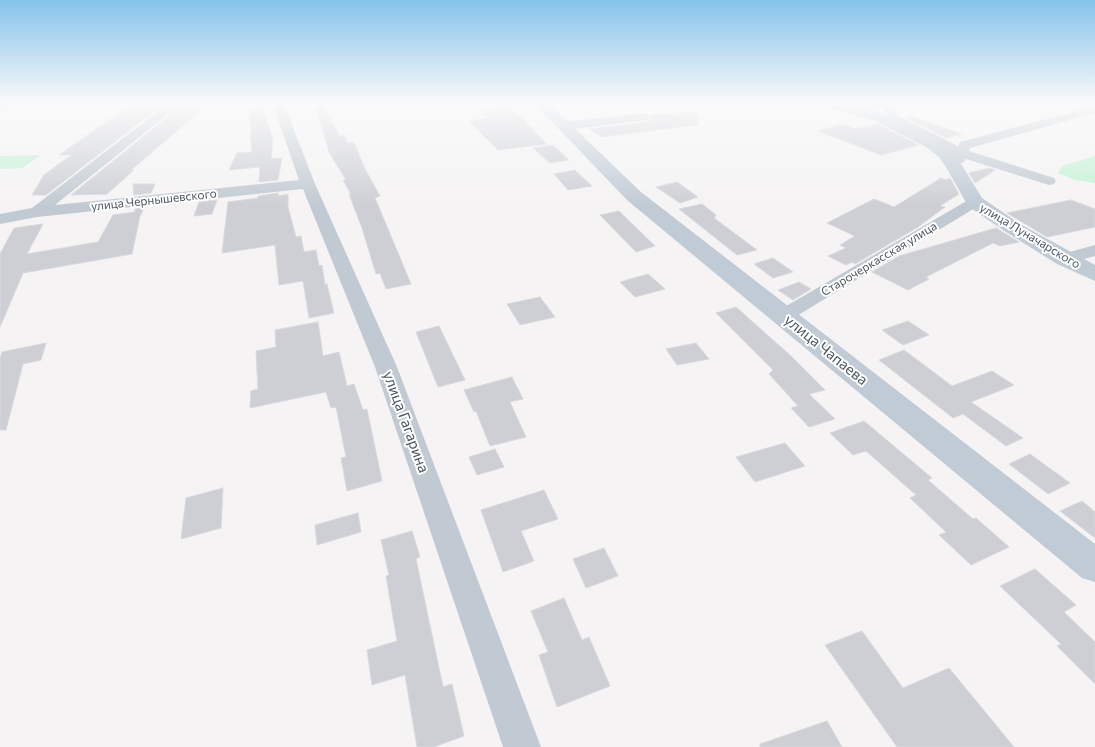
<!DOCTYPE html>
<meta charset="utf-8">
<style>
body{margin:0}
canvas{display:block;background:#f5f3f3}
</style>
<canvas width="1095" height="747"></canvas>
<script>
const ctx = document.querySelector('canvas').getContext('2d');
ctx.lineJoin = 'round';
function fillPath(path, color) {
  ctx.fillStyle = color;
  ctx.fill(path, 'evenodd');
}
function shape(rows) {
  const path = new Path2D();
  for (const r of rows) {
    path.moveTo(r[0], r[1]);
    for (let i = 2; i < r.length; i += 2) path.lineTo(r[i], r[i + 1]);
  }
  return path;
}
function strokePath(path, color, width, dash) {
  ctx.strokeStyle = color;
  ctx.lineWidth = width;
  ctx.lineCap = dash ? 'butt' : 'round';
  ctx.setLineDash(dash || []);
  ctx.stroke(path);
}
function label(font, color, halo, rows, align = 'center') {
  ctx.font = font + ' Commissioner,sans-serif';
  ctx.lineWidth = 4;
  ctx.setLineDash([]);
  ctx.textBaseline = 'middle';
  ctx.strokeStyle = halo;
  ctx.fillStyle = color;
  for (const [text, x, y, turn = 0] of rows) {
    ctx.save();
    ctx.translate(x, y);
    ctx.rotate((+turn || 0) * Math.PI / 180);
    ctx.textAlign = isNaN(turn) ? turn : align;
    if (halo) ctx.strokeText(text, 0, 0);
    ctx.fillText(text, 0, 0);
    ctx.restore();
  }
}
fillPath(shape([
 [41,155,22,168,0,169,0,156],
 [1095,156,1095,183,1075,180,1058,173,1062,166]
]), '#c3f1d5');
const building = shape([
 [135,102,164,102,156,107,160,107,46,195,32,195,44,175,71,155,59,155,135,102],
 [321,104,340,136,344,135,348,143,354,142,364,167,380,196,375,198,411,284,386,289,380,273,376,274,362,228,349,194,351,194,343,180,346,180,329,152,316,107,321,104],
 [180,107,205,107,131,170,134,170,107,194,71,195,180,107],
 [262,108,273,138,271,159,282,158,278,180,259,182,260,167,229,170,237,153,252,152,250,133,252,133,248,110,262,108],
 [508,108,523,119,547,144,498,150,469,121,489,118,482,112,508,108],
 [697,112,698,125,601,137,590,129,648,122,652,118,651,115,697,112],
 [910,116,962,134,946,138,905,117,910,116],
 [843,124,856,129,877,124,919,145,881,155,818,131,843,124],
 [553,145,569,160,550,163,533,148,553,145],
 [989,168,995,170,975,183,969,173,989,168],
 [575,170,592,186,568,190,554,174,575,170],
 [941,178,945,180,950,178,959,194,940,206,945,207,918,227,855,264,852,262,846,265,828,256,846,248,840,245,855,236,827,223,874,199,894,207,941,178],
 [677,182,698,197,680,203,656,187,677,182],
 [133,184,155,184,151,193,134,195,133,184],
 [278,193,278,196,288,194,288,207,296,237,301,236,304,252,316,250,319,266,322,265,325,285,327,284,334,313,309,318,303,281,279,285,275,245,222,253,228,202,258,198,258,196,278,193],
 [217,200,212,214,194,216,199,202,217,200],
 [1071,200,1095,209,1095,227,1047,237,1007,213,1071,200],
 [702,204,716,215,714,218,757,250,737,255,679,209,702,204],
 [144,208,140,216,132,254,23,273,0,327,0,254,14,228,43,224,27,254,98,242,113,215,135,212,135,209,144,208],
 [619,211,655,246,636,252,600,215,619,211],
 [996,228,1019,242,1000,246,993,243,926,277,929,279,908,290,872,272,899,256,996,228],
 [773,258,793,272,773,278,754,264,773,258],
 [648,274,665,289,635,297,620,282,648,274],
 [799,282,811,289,793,300,778,290,799,282],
 [540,297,555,317,520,325,507,304,540,297],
 [736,307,791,356,825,390,809,394,835,419,809,427,791,408,798,406,769,374,773,370,716,313,736,307],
 [908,321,929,335,903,345,882,330,908,321],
 [318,322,323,356,339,352,347,386,354,384,363,410,367,409,382,481,347,491,341,458,346,457,336,407,331,408,326,392,250,408,251,391,258,389,256,351,276,347,275,330,318,322],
 [439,326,465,380,438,387,416,332,439,326],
 [46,343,41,360,23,364,6,430,0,430,0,359,2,352,46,343],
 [696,343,709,359,677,365,666,349,696,343],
 [904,350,952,386,992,371,1014,385,971,402,1023,438,1006,446,963,414,953,418,879,360,904,350],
 [512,377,523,399,510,402,526,437,490,446,476,411,474,412,464,390,512,377],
 [864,421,932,478,928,480,973,519,976,518,1009,547,971,565,939,535,946,532,910,498,916,495,866,451,853,455,830,433,864,421],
 [785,443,805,466,755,482,736,457,785,443],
 [495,449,504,467,477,475,469,457,495,449],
 [1030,454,1070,483,1048,494,1009,464,1030,454],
 [223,488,221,528,181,539,186,498,223,488],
 [544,490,558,519,521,531,534,561,503,572,481,510,544,490],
 [1082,501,1095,512,1095,538,1060,511,1082,501],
 [358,513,361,532,317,545,315,525,358,513],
 [412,531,420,557,416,559,443,687,452,684,464,736,434,747,417,747,405,675,372,685,367,650,397,641,386,576,389,575,381,540,412,531],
 [604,548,618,576,586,588,573,559,604,548],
 [1035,569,1076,605,1064,612,1095,642,1095,684,1057,646,1061,644,1000,586,1035,569],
 [564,598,582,640,589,637,610,686,557,707,539,655,548,652,531,611,564,598],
 [862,631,903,688,949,668,1014,747,897,747,825,645,862,631],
 [827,721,842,747,760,747,760,744,827,721]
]);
fillPath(building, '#cdcfd5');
strokePath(building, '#d7d9de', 1);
fillPath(shape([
 [170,102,183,102,55,205,299,180,272,102,283,102,315,184,397,367,541,747,503,747,375,367,303,189,37,217,0,224,0,214,32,208,170,102],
 [880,102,900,102,896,105,897,115,958,146,960,142,1095,106,1095,113,970,148,969,151,1054,178,1056,181,1054,184,1049,185,966,159,963,163,953,163,951,160,954,154,889,120,884,112,884,108,856,113,850,110,852,108,880,102],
 [644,113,648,114,650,117,648,120,564,130,558,126,564,122,644,113],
 [975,197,980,199,983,202,980,205,790,320,783,322,776,320,773,316,776,312,970,199,975,197],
 [1095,245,1095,256,1065,264,1059,263,1056,259,1059,255,1095,245]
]), '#c1cad2');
fillPath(shape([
 [0,102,19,102,17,105,0,111,0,102]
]), '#c1cad2');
fillPath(shape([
 [533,102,547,102,641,192,1095,544,1095,582,1082,578,627,200,533,102],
 [816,102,837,102,885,115,938,141,951,151,960,162,982,198,1020,224,1095,265,1095,281,1057,264,1006,232,968,206,946,167,939,157,926,147,875,121,818,105,816,102]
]), '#c1cbd6');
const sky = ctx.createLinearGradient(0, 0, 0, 206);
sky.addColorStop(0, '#85c3ea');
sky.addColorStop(0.5, '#fafafa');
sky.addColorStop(1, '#fafafa00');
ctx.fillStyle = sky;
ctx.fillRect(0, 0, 1095, 206);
label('12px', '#4a5661', '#fff', [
 ["улица Чернышевского",154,200,-6],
 ["улица Луначарского",1030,236,31],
 ["Старочеркасская улица",879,259,-31]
]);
label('15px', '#4a5661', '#fff', [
 ["улица Чапаева",826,350,39],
 ["улица Гагарина",406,422,70]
]);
</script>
